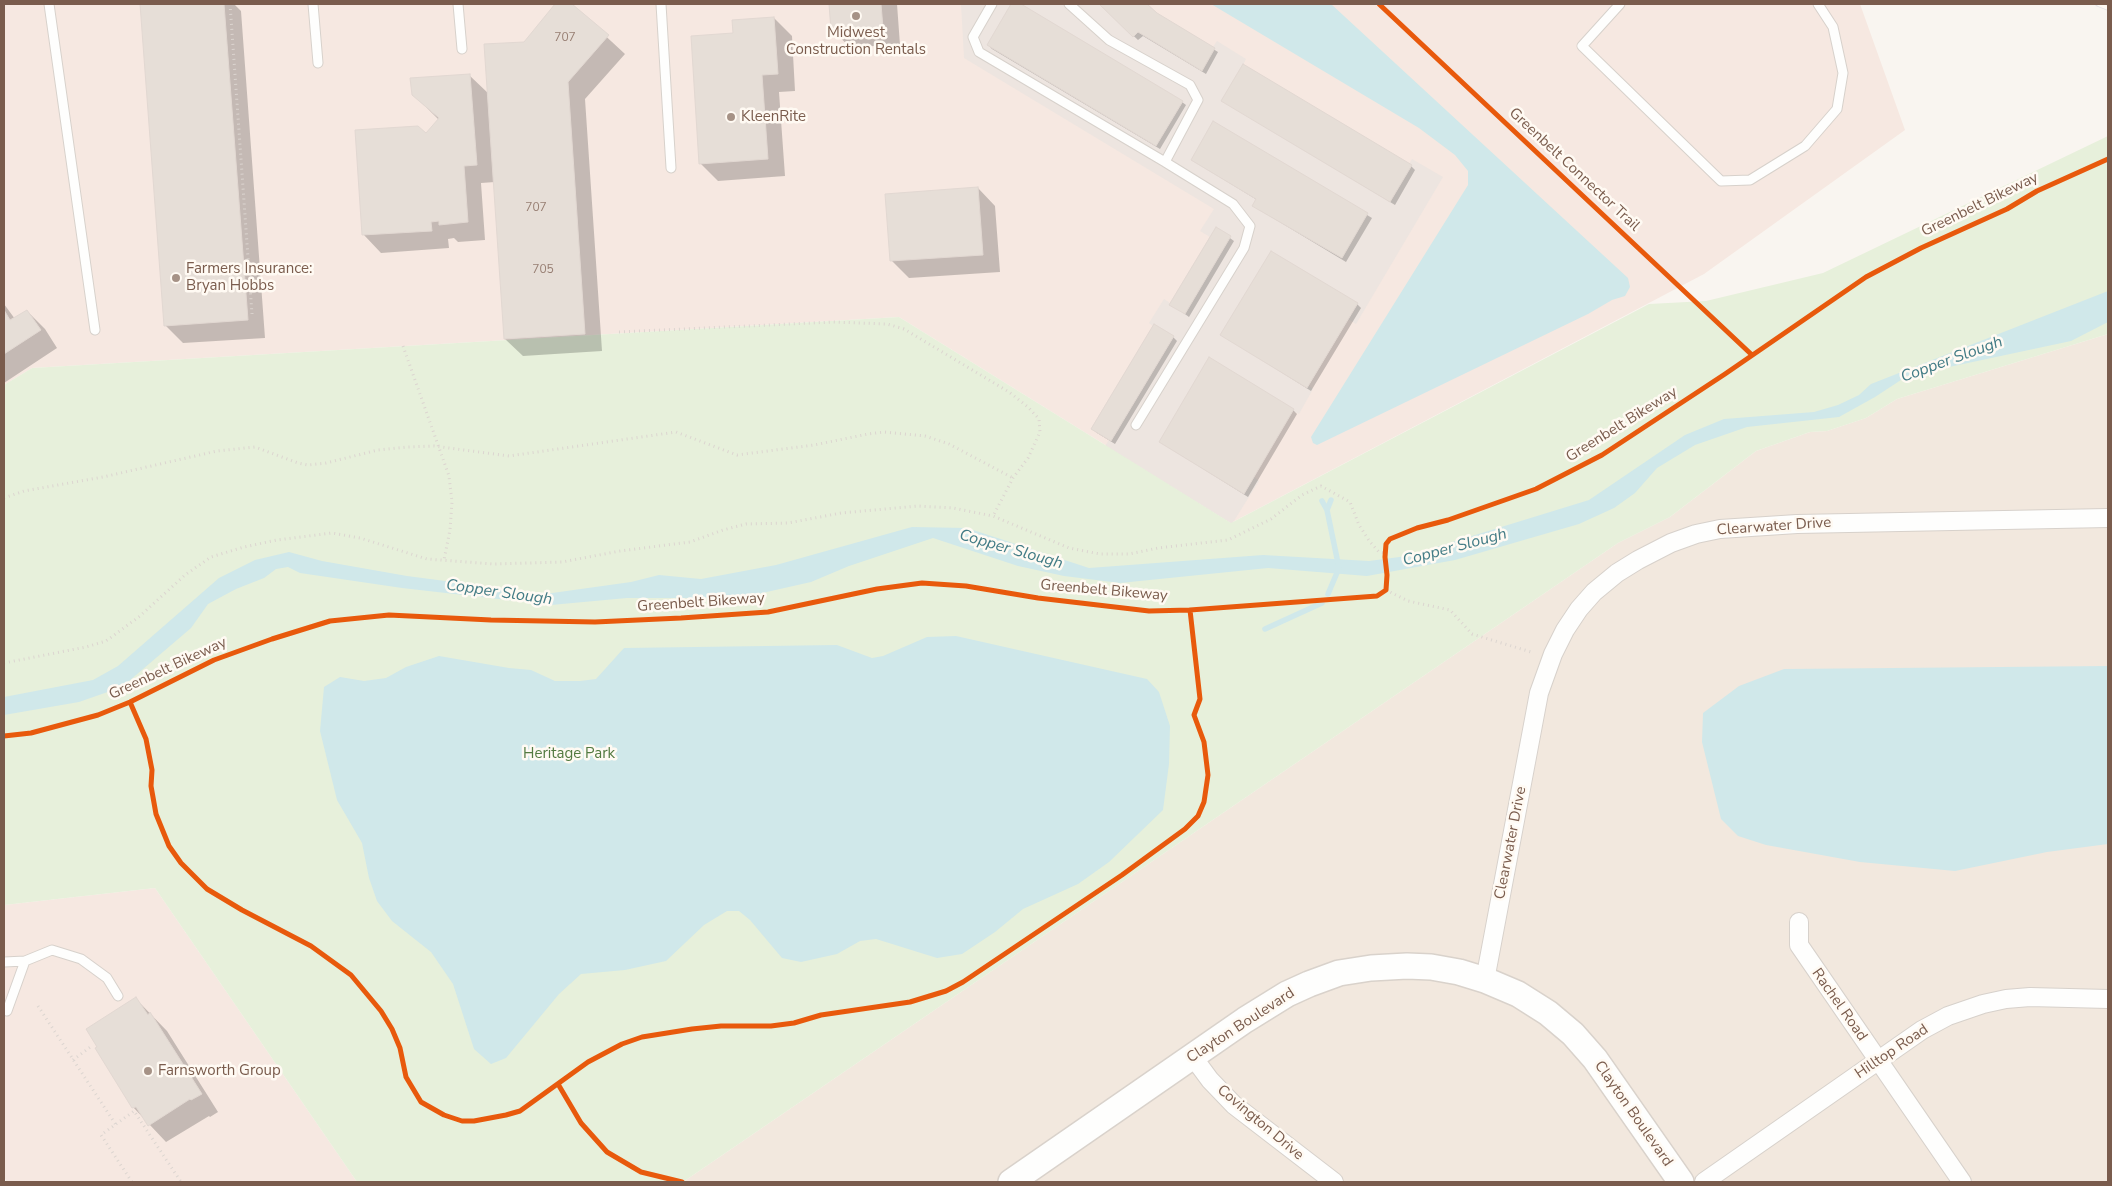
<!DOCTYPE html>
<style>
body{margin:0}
#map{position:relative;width:2112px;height:1186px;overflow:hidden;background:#f9f5f0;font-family:"Nunito Sans",sans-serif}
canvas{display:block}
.frame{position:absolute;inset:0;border:5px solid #7a5c4d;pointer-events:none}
</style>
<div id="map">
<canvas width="2112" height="1186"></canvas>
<div class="frame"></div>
</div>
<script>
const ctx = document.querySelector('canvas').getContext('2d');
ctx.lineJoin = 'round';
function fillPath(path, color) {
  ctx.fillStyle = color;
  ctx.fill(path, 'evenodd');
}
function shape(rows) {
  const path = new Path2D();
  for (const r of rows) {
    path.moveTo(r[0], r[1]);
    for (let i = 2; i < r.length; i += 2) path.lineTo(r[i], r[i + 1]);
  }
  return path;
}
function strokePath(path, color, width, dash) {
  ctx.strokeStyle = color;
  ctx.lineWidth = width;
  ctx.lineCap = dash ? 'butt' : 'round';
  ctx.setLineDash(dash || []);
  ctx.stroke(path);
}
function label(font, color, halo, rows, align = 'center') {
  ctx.font = font + ' "Nunito Sans",sans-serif';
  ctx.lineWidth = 5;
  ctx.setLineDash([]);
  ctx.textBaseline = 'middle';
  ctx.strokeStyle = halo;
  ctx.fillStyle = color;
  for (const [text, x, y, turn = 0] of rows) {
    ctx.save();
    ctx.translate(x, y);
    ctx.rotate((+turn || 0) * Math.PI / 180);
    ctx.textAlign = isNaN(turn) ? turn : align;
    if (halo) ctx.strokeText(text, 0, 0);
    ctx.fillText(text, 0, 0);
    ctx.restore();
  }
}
fillPath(shape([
 [2108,334,2108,1182,683,1182,1618,543,1670,517,1756,451,1810,432,1827,431,1866,418,1897,399]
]), '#f2e8de');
fillPath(shape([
 [4,4,1860,4,1905,130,1704,274,1231,523,899,317,32,368,4,385],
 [155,888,357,1182,7,1182,4,1177,4,905]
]), '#f6e8e1');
fillPath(shape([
 [961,4,1147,4,1157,13,1213,47,1217,41,1246,59,1243,65,1409,164,1412,159,1443,177,1356,324,1348,319,1308,385,1313,389,1299,414,1293,411,1254,477,1259,481,1232,524,1105,446,1109,440,1091,429,1153,326,1149,323,1164,299,1170,303,1210,237,1200,231,1214,209,964,58]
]), '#ede5e0');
fillPath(shape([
 [2108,136,2108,334,1897,399,1866,418,1827,431,1810,432,1756,451,1670,517,1618,543,683,1182,357,1182,155,888,4,905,4,385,32,368,899,317,1231,523,1649,304,1706,301,1823,273]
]), '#e7f0db');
fillPath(shape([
 [1211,4,1331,4,1628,278,1630,287,1625,296,1612,300,1588,314,1317,445,1313,443,1311,437,1468,185,1468,171,1455,155,1419,128],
 [2108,291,2108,322,2071,341,1907,376,1875,397,1839,417,1747,427,1695,445,1657,468,1635,493,1614,508,1579,524,1455,560,1367,576,1268,568,1120,583,1064,576,1018,566,933,538,849,566,811,582,740,598,627,598,551,605,402,588,300,573,288,567,276,569,264,578,236,589,208,604,191,628,122,687,79,702,4,715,4,697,93,680,118,666,219,578,255,560,289,552,322,561,407,576,545,594,631,582,659,575,701,579,776,565,912,527,967,528,1089,568,1263,555,1369,561,1407,556,1589,500,1685,435,1724,419,1814,412,1838,405,1859,395,1871,384],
 [956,636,1147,679,1159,692,1170,726,1169,764,1163,810,1109,862,1078,884,1023,909,995,932,962,954,937,958,876,939,860,941,837,954,801,962,782,958,750,920,739,911,727,911,704,925,666,961,625,970,581,974,559,994,506,1058,491,1064,474,1049,453,984,431,952,392,921,377,901,369,878,362,843,337,800,320,731,324,687,340,677,364,681,386,678,406,667,439,656,509,668,531,670,555,681,580,681,596,679,624,648,837,645,872,658,883,656,927,637],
 [2108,666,2108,844,2047,852,1955,871,1860,862,1766,845,1738,836,1721,819,1702,742,1703,713,1739,686,1784,669]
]), '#d0e8ea');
fillPath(shape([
 [141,4,234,4,241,11,265,338,183,343,166,326],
 [556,4,571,4,625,54,585,99,602,351,523,356,505,339,495,182,481,183,485,240,458,242,454,238,448,239,449,248,381,253,364,235,356,132,426,135,439,120,413,94,469,75,489,94,525,43],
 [830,4,897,4,900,45,850,47,832,30],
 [1012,4,1018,4,1182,102,1186,105,1160,149,992,49,988,45],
 [1100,4,1146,4,1156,14,1218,52,1206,74,1143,36,1138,40],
 [774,18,792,36,795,91,779,92,785,176,718,181,700,163,734,35],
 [1223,101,1411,166,1415,170,1395,205],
 [1214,123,1372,218,1346,262,1258,209,1257,200,1192,160],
 [978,188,995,206,1000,272,909,278,892,261],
 [1216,228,1234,241,1189,317,1171,304],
 [4,304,15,319,27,311,45,329,57,348,4,383],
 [1357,304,1361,308,1311,391,1222,335],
 [1173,337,1177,341,1115,444,1097,433,1093,429],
 [1293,410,1297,414,1248,497,1160,442],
 [136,999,167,1031,218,1112,210,1117,209,1116,166,1142,133,1107]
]), '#0003');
strokePath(shape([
 [1322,501,1327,510,1339,568,1328,594],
 [1327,510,1331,500],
 [1265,629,1322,603]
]), '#d0e8ea', 5.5);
const building = shape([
 [140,4,224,4,248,320,164,326,140,4],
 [555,4,572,4,609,35,568,82,585,334,504,339,484,44,524,42,555,4],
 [829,4,881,4,883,28,831,30,829,4],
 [1011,4,1021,4,1183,101,1156,146,987,45,1011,4],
 [1099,4,1147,4,1157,13,1215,48,1202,71,1138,32,1133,37,1099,4],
 [774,17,778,74,762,75,768,159,699,164,691,36,733,33,732,20,774,17],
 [1243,64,1412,165,1390,202,1221,101,1243,64],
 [470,74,477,165,464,166,468,222,439,225,439,221,431,222,432,231,362,235,355,130,418,126,426,133,439,118,412,95,410,78,470,74],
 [1213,121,1368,213,1342,258,1252,206,1256,199,1191,160,1213,121],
 [978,187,983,255,890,261,885,194,978,187],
 [1216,227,1231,236,1185,314,1169,305,1216,227],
 [1271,251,1358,303,1307,388,1220,335,1271,251],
 [4,310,10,320,27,310,41,330,4,354,4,310],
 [1154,324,1174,336,1111,441,1091,429,1154,324],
 [1209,357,1294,409,1244,494,1159,442,1209,357],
 [136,997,148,1015,150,1012,202,1094,191,1100,190,1099,148,1126,136,1107,132,1108,95,1048,97,1047,86,1029,136,997]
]);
fillPath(building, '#e6ded7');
strokePath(building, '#e2d8d2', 1);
const lane = shape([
 [49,4,95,330],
 [313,4,318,63],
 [458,4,462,49],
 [661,4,671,168],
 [992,4,973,37,979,52,1165,162],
 [1069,4,1109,40,1190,85,1198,100,1165,162,1233,204,1250,226,1244,248,1136,425],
 [1620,4,1582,46,1721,181,1750,180,1805,146,1837,109,1843,73,1833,27,1818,4],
 [4,962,25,961,52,950,81,959,107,978,118,996],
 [7,1011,25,961]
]);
const street = shape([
 [1799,922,1799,945,1962,1182],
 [1485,980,1539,693,1553,654,1565,630,1579,609,1594,592,1617,573,1638,560,1671,543,1696,534,1720,529,1797,524,2108,518],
 [1193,1057,1210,1080,1234,1105,1334,1182],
 [1704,1182,1922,1030,1948,1016,1983,1004,2006,999,2030,997,2108,999]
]);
const secondary = shape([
 [1011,1182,1245,1020,1287,994,1309,984,1339,973,1371,968,1407,966,1431,967,1459,972,1485,980,1518,994,1548,1013,1573,1034,1595,1059,1681,1182]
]);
strokePath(lane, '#d7d1cb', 11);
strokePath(street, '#d7d1cb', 20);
strokePath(secondary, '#d9d2cb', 28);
strokePath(shape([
 [230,4,252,314],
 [619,332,833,322,887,324,904,329,1009,392,1028,407,1039,419,1040,432,1028,458,1013,478,993,516],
 [403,346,449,476,452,502,450,530,444,560],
 [4,498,24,491,103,477,217,451,255,447,298,463,308,465,326,463,378,450,408,447,434,446,509,456,676,432,737,455,814,445,868,434,884,432,925,436,949,444,1013,478],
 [1386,590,1408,601,1450,610,1472,634,1531,652],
 [4,663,86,647,106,641,140,616,185,575,211,557,244,547,277,540,332,533,360,538,427,559,493,564,562,562,620,551,690,542,723,530,746,524,788,523,841,513,918,506,953,508,993,516,1069,548,1100,554,1129,554,1158,548,1228,540,1271,519,1302,495,1321,486,1350,502,1359,525,1370,542,1379,552,1385,553],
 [38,1006,116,1125],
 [73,1060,93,1045],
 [132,1182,101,1135,134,1111,181,1182]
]), '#dcd5d0', 3, [1, 4]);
strokePath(lane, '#fefefd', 9);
strokePath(street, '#fefefd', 18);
strokePath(secondary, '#fefefd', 25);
const rail = shape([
 [2098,4,2108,8]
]);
strokePath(rail, '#e6e3e7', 5.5);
strokePath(rail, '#fffaf3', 4, [11]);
strokePath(shape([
 [1379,4,1752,355],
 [130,702,146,739,152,770,151,786,156,814,169,846,181,863,207,889,242,910,311,946,351,975,381,1011,392,1029,400,1048,406,1077,421,1102,444,1115,462,1121,474,1121,506,1115,520,1111,588,1062,622,1044,642,1037,692,1029,721,1026,771,1026,794,1023,821,1015,910,1002,946,991,963,982,1122,875,1185,829,1198,816,1204,802,1208,775,1204,742,1194,715,1200,699,1190,610],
 [4,736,31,733,98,715,130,702,214,660,272,639,330,621,389,615,491,620,595,622,681,618,768,612,877,589,922,583,966,586,1038,598,1149,611,1190,610,1377,596,1386,590,1387,575,1385,557,1386,544,1390,539,1417,528,1448,520,1536,489,1602,455,1725,374,1866,277,1921,248,2007,209,2037,191,2108,159],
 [558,1084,581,1123,607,1152,641,1172,682,1182]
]), '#e8590c', 5);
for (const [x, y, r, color] of [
 [856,16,5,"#a69286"],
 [731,117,5,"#a69286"],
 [176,278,5,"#a69286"],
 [148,1071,5,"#a69286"]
]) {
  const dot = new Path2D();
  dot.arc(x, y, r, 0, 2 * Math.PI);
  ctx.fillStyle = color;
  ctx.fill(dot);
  strokePath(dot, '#fffaf3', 2);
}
label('12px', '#977e72', null, [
 ["707",565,38],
 ["707",536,208],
 ["705",543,270]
]);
label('15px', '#7a5c4d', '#fffaf3', [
 ["Midwest",856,33,"center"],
 ["Construction Rentals",856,50,"center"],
 ["KleenRite",741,117],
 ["Farmers Insurance:",186,269],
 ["Bryan Hobbs",186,286],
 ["Farnsworth Group",158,1071]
], 'left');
label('15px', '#7a5c4d', '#fffaf3', [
 ["Greenbelt Connector Trail",1574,170,43],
 ["Greenbelt Bikeway",1980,205,-26],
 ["Greenbelt Bikeway",1622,425,-32],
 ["Clearwater Drive",1774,527,-4],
 ["Greenbelt Bikeway",1104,591,5],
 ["Greenbelt Bikeway",701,603,-4],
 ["Greenbelt Bikeway",168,669,-25],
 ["Clearwater Drive",1511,843,-79],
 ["Rachel Road",1839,1005,55],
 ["Clayton Boulevard",1241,1026,-33],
 ["Hilltop Road",1892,1052,-34],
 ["Clayton Boulevard",1633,1114,55],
 ["Covington Drive",1260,1123,40]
]);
label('15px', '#537a41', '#fffaf3', [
 ["Heritage Park",569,754]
]);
label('italic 16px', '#437c86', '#fffaf3', [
 ["Copper Slough",1952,360,-20],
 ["Copper Slough",1455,548,-15],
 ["Copper Slough",1011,550,16],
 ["Copper Slough",499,593,8]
]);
</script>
